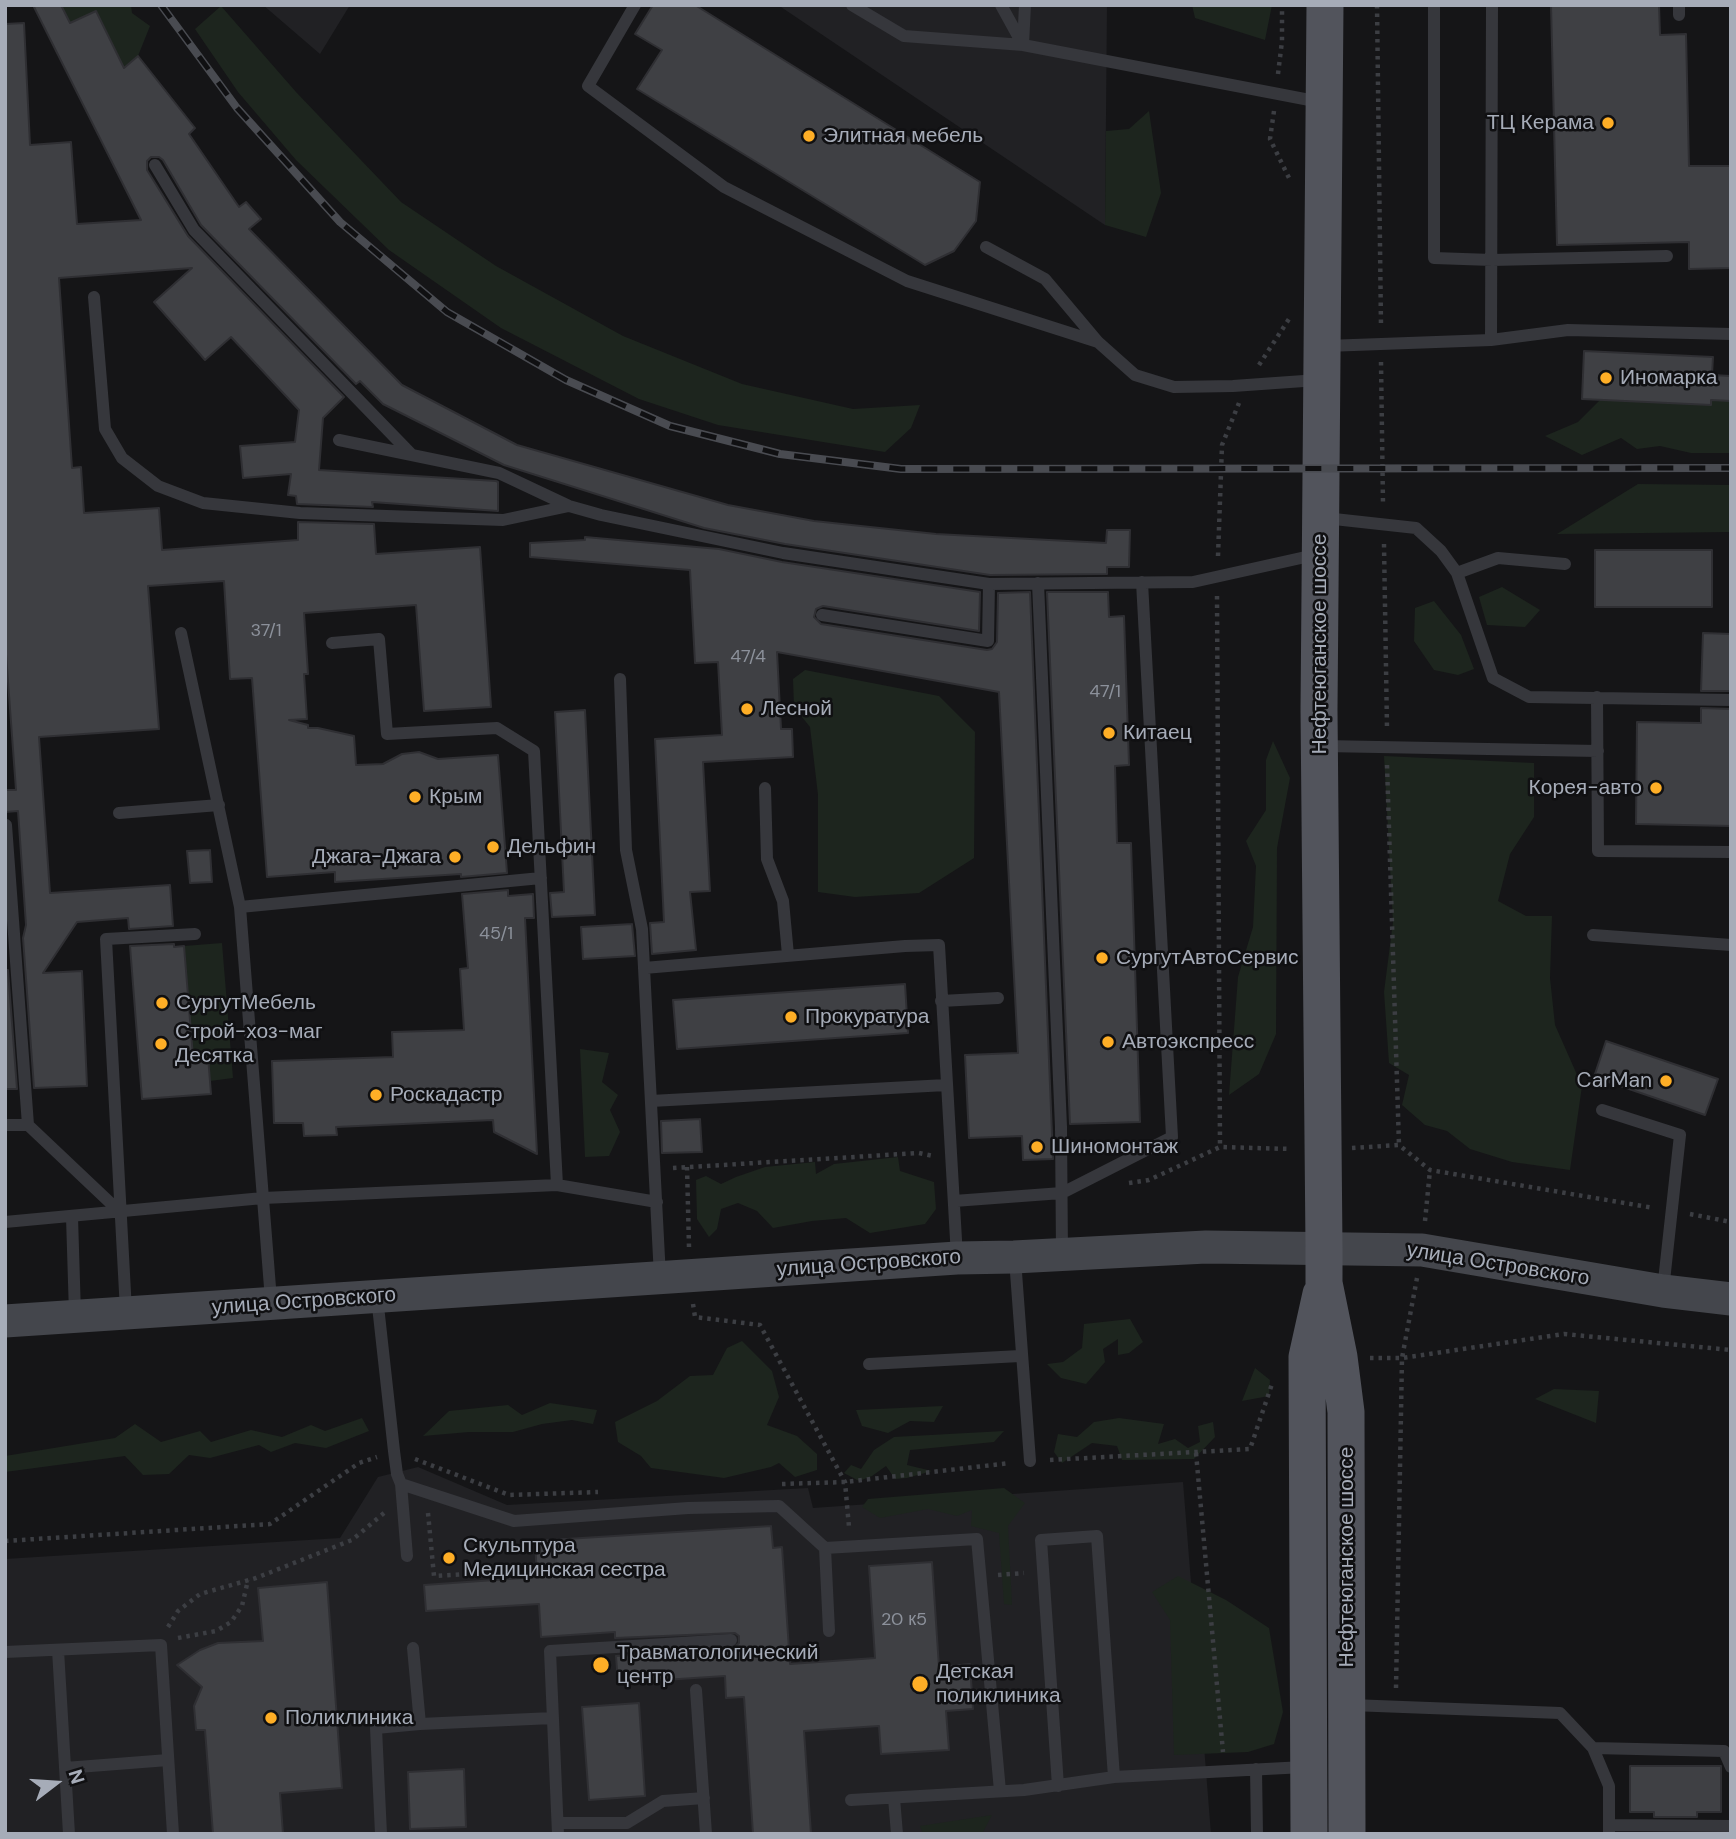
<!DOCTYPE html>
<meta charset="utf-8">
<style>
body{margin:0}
#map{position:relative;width:1736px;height:1839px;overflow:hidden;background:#151517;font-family:"DM Sans",sans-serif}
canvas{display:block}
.frame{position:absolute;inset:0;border:7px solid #a6acb8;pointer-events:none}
.north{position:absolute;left:21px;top:1748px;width:70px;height:70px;-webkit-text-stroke:5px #101012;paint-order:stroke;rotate:73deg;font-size:19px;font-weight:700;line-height:28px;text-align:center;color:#a6acb8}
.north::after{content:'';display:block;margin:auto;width:24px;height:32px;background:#a6acb8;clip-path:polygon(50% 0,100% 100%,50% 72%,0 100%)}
</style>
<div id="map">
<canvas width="1736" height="1839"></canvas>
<div class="frame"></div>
<div class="north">N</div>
</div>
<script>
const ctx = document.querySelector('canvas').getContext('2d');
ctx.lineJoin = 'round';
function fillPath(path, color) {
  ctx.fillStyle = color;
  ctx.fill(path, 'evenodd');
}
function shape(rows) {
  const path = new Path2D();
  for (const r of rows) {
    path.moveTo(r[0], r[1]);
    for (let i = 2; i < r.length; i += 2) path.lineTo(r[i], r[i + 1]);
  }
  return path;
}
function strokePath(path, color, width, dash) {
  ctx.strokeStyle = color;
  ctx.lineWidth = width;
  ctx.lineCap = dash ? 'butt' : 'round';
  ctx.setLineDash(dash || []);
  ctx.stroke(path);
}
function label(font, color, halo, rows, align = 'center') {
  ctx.font = font + ' "DM Sans",sans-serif';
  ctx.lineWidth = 5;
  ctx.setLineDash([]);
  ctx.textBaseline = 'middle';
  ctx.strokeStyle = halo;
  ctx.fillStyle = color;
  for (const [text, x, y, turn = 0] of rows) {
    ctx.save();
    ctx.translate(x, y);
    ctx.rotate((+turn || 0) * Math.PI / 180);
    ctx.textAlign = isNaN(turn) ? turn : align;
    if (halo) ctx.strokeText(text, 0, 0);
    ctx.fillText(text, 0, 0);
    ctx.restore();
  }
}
fillPath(shape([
 [263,5,350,5,320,54],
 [778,5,1107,5,1105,225,1090,215],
 [418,1467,507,1505,808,1488,813,1508,1183,1482,1211,1834,5,1834,5,1559,340,1538,378,1477]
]), '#212124');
fillPath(shape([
 [61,5,131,5,132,13,150,26,138,56,124,68,96,11,70,23],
 [1192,5,1272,5,1265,40,1195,18],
 [221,6,296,92,401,202,496,266,623,336,742,384,853,409,920,405,911,428,885,452,718,425,639,399,501,328,389,250,296,160,238,92,195,29],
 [1149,111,1161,193,1146,237,1105,225,1106,131,1129,129],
 [1600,400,1710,405,1711,400,1731,401,1731,453,1691,453,1660,446,1637,449,1621,438,1582,455,1545,436,1578,422],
 [1638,484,1731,485,1731,532,1557,534],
 [1502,587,1540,610,1525,627,1487,625,1479,597],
 [1434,601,1461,635,1474,669,1458,675,1434,670,1414,641,1415,608],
 [805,670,939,696,975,732,974,858,919,893,855,897,818,892,818,795,810,727,794,707,793,679],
 [1273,741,1290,778,1277,848,1276,1034,1259,1074,1229,1095,1238,977,1253,927,1256,866,1246,841,1266,810,1266,760],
 [1384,756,1534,763,1534,817,1510,854,1498,901,1526,916,1552,916,1550,978,1555,1025,1582,1086,1570,1170,1512,1162,1470,1149,1447,1131,1425,1125,1402,1105,1409,1075,1389,1063,1384,992,1393,922],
 [222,943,233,1078,210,1081,208,1056,193,1057,184,946],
 [580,1049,609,1053,602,1082,618,1095,610,1110,620,1132,609,1156,585,1157],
 [898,1157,900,1171,934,1182,936,1209,925,1224,870,1233,846,1218,812,1221,773,1228,757,1211,738,1203,721,1209,717,1229,709,1237,697,1219,696,1180,706,1176,721,1184,736,1177,765,1167,815,1162,816,1174,834,1164],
 [1130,1319,1143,1342,1129,1353,1118,1355,1118,1339,1103,1349,1105,1362,1086,1384,1061,1378,1047,1364,1063,1362,1082,1348,1084,1324],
 [742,1341,772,1371,779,1397,767,1425,797,1436,817,1454,817,1470,795,1477,779,1463,771,1467,724,1478,651,1468,641,1456,618,1442,615,1422,657,1401,690,1376,713,1375,727,1348],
 [1255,1368,1270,1380,1269,1396,1242,1401],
 [1554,1389,1599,1391,1596,1423,1535,1399],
 [550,1403,597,1410,593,1424,572,1420,542,1424,513,1432,469,1432,423,1436,449,1411,508,1405,522,1415],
 [943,1406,934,1422,910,1421,888,1433,862,1426,856,1410],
 [362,1418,369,1431,326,1448,295,1443,271,1452,259,1445,210,1458,189,1455,169,1474,143,1475,125,1456,5,1472,5,1456,115,1438,135,1424,161,1442,200,1431,211,1442,251,1430,282,1437,311,1425,325,1431],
 [1119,1418,1164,1424,1158,1444,1175,1439,1188,1448,1200,1442,1198,1426,1213,1422,1215,1437,1194,1459,1122,1460,1117,1446,1092,1443,1062,1463,1054,1452,1058,1434,1077,1437,1094,1422],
 [1004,1431,994,1442,910,1450,907,1465,932,1471,907,1478,895,1479,886,1466,872,1476,859,1481,844,1473,851,1465,861,1469,874,1450,894,1437],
 [1004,1488,1025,1503,1008,1526,1012,1605,1004,1604,999,1533,971,1526,972,1510,957,1516,928,1509,880,1518,862,1507,868,1499],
 [1178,1576,1226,1600,1269,1628,1283,1712,1274,1744,1248,1752,1174,1755,1170,1620,1152,1592],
 [992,1815,982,1834,923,1834,920,1826]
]), '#1d251e');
const building = shape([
 [33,5,61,5,70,23,96,11,124,68,138,56,195,128,189,134,239,207,246,202,261,219,249,229,402,385,517,445,728,505,814,521,936,534,1106,543,1107,530,1130,530,1129,567,1107,567,1107,574,990,575,785,544,704,528,504,465,383,404,360,381,356,384,201,225,163,160,159,157,151,157,147,161,147,170,188,236,344,397,323,418,319,470,496,481,498,482,498,511,372,502,373,507,297,504,296,496,288,495,291,474,243,478,240,446,295,442,299,410,231,337,205,360,154,302,192,268,59,278,72,468,81,467,84,513,159,508,162,550,298,540,298,522,374,524,376,554,480,547,491,707,424,711,416,605,304,613,308,674,304,674,307,719,289,720,308,725,308,728,318,728,354,736,356,765,383,764,402,754,419,752,438,759,498,755,507,873,461,877,461,874,335,882,335,872,267,877,252,678,230,679,224,581,148,586,159,729,39,737,50,893,170,885,173,926,129,929,128,918,77,922,43,973,82,971,87,1086,34,1088,23,938,26,925,18,811,5,812,5,790,16,790,5,641,5,24,24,23,30,145,71,142,77,224,141,220,33,5],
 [653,5,695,5,980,182,976,221,954,251,925,265,637,89,662,50,635,34,653,5],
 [1551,5,1659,5,1660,35,1686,34,1689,166,1731,166,1731,268,1689,269,1689,242,1557,245,1551,5],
 [1584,351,1713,357,1712,375,1731,376,1731,401,1711,400,1711,405,1582,399,1584,351],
 [585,537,719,549,782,562,980,592,979,631,823,606,816,609,814,617,821,624,987,650,992,649,997,642,998,593,1030,592,1053,1159,1023,1160,1022,1136,969,1138,965,1055,1018,1053,999,692,777,652,781,729,792,729,793,757,703,762,710,891,690,892,696,950,652,954,650,923,664,922,655,739,722,735,718,662,695,663,690,570,530,557,530,543,585,540,585,537],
 [1595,550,1712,550,1712,607,1595,607,1595,550],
 [1047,592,1108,592,1109,617,1124,616,1129,765,1115,766,1117,843,1131,843,1140,1122,1070,1124,1047,592],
 [1703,633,1731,634,1731,691,1701,691,1703,633],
 [1701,708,1731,709,1731,826,1636,824,1637,722,1701,723,1701,708],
 [585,710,595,915,552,917,550,893,564,892,555,712,585,710],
 [210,850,212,882,190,883,187,851,210,850],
 [508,890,508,896,533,894,534,918,525,918,537,1154,494,1132,493,1120,336,1127,337,1135,304,1136,303,1123,274,1123,272,1061,393,1057,392,1032,464,1030,460,969,468,968,462,894,508,890],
 [632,924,635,956,583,959,581,927,632,924],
 [174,944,174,947,184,946,193,1057,208,1056,211,1094,142,1099,130,946,174,944],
 [5,970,8,970,17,1089,5,1089,5,970],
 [905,984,908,1033,677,1049,673,1000,905,984],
 [1606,1041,1718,1079,1705,1115,1594,1077,1606,1041],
 [700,1119,702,1152,662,1153,661,1121,700,1119],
 [771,1526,773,1548,782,1547,790,1664,875,1658,869,1566,932,1562,939,1667,970,1664,973,1709,946,1711,949,1750,881,1754,879,1726,804,1731,811,1834,753,1834,744,1697,726,1698,725,1676,618,1683,616,1656,732,1649,739,1643,739,1636,735,1633,615,1638,615,1632,541,1637,539,1604,426,1611,424,1585,537,1577,535,1541,771,1526],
 [327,1582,342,1788,280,1793,283,1834,213,1834,205,1730,196,1730,194,1706,202,1687,177,1665,200,1650,218,1643,263,1641,258,1588,327,1582],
 [639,1703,645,1796,589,1800,582,1707,639,1703],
 [1630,1766,1721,1766,1721,1812,1697,1812,1697,1817,1654,1817,1654,1812,1630,1812,1630,1766],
 [464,1769,466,1827,410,1829,408,1772,464,1769]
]);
fillPath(building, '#3f4044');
strokePath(building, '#2f2f33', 2);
strokePath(shape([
 [1377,5,1381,326],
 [1278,74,1282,41,1282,5],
 [1274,111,1270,139,1289,178],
 [1381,362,1383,504],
 [1259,365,1289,319],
 [1384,544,1387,728],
 [1218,556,1222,445,1239,403],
 [1217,596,1220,1147],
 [1387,765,1399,1145],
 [1352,1148,1399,1145,1430,1170,1654,1208],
 [687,1167,689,1247],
 [673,1168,919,1153,933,1156],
 [1129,1183,1149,1180,1220,1147,1291,1149],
 [1690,1214,1731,1222],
 [1425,1221,1430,1170],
 [693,1304,695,1317,760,1325,845,1482,849,1527],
 [1370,1358,1402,1358,1564,1334,1731,1350],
 [1196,1453,1223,1752],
 [415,1459,509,1495,598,1492],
 [1050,1460,1250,1449,1273,1381],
 [782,1484,845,1482,1010,1463],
 [428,1513,434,1576,537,1570],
 [5,1541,270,1524,359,1463,377,1457],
 [998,1575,1024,1573],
 [168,1627,178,1611,200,1594,256,1578,352,1540,384,1513],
 [178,1638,216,1631,231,1622,242,1606,248,1580],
 [1396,1688,1402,1358,1417,1278]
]), '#3c3e43', 4.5, [3.5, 5]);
strokePath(shape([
 [635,5,588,86,724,187,907,281,1098,342],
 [852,5,904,36,1023,45,1320,102],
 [1001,5,1023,45],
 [1434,5,1434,258,1492,260,1667,256],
 [1679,5,1679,15],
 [1023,45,1025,5],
 [155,165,194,230,411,454],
 [986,247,1045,279,1098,342,1135,375,1174,387,1233,386,1318,380],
 [94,297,105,429,122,458,158,486,203,503,300,513,503,520,569,506],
 [1491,340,1492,5],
 [1326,346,1491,340,1568,330,1731,334],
 [339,440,499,473,569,506,601,515,783,553,989,584,1193,582,1319,554],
 [1325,518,1416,528,1441,551,1457,573,1493,678,1529,697,1731,700],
 [1457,573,1498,558,1565,564],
 [1038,583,1061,1127,1062,1254],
 [822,615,988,641,989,584],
 [181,633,240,907,271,1300],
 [332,643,379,639,387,734,497,728,534,751,557,1185],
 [620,679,626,850,642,929,660,1277],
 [1597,697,1598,851,1731,852],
 [1323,746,1598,751],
 [765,788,767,859,783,901,788,955],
 [119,813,219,805],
 [6,825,28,1125],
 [240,907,541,878],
 [1593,935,1731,945],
 [644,968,905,946,939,945,957,1257],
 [941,1001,998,998],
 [651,1101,946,1085],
 [1602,1110,1680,1135,1663,1290],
 [5,1125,28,1125,121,1213],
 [954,1201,1062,1193,1172,1137,1142,582],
 [72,1217,75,1314],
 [5,1222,263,1198,557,1185,657,1202],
 [1015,1259,1030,1461],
 [377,1297,394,1451,397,1474,401,1484,407,1556],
 [126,1311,106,939,195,934],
 [869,1364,1020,1356],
 [401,1484,514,1521,688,1508,779,1506,825,1548],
 [829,1631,825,1548,977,1539,1000,1791],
 [413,1648,420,1724,553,1718],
 [58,1650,69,1834],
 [5,1652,161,1645,173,1834],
 [696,1690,706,1834],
 [1351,1705,1560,1713,1593,1748,1609,1786,1609,1834],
 [1593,1748,1724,1751,1731,1767],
 [65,1768,168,1760],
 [1256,1769,1257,1834],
 [1058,1786,1041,1540,1097,1536,1114,1777],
 [894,1798,897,1834],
 [851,1800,1024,1790,1114,1777,1304,1767],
 [558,1823,627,1823,663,1801,704,1798],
 [1609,1825,1731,1826],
 [381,1834,376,1728,420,1724],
 [558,1834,550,1651,731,1640]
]), '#36373c', 12);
strokePath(shape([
 [5,1321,957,1258,1014,1257,1206,1247,1422,1250,1663,1291,1731,1299]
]), '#44464c', 33);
strokePath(shape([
 [1325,5,1319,709,1324,1247,1324,1283,1339,1357,1346,1412,1347,1834],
 [1309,1834,1307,1357,1321,1294]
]), '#52545c', 37);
const rail = shape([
 [161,5,237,108,340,222,447,312,566,380,670,426,780,454,901,469,1731,468]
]);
strokePath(rail, '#494b51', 8);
strokePath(rail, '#101012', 5, [16]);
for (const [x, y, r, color] of [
 [1608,123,7,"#feae26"],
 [809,136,7,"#feae26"],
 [1606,378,7,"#feae26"],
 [747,709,7,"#feae26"],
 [1109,733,7,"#feae26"],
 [1656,788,7,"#feae26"],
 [415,797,7,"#feae26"],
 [493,847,7,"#feae26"],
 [455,857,7,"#feae26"],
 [1102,958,7,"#feae26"],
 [162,1003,7,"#feae26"],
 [791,1017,7,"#feae26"],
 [1108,1042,7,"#feae26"],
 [161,1044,7,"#feae26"],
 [1666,1081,7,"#feae26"],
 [376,1095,7,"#feae26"],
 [1037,1147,7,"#feae26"],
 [449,1558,7,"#feae26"],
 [601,1665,9,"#feae26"],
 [920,1684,9,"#feae26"],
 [271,1718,7,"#feae26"]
]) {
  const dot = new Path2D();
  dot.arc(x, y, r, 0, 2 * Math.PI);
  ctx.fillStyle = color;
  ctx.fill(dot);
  strokePath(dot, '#101012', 2.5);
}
label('18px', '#8c919b', null, [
 ["37/1",266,631],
 ["47/4",748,657],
 ["47/1",1105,692],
 ["45/1",496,934],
 ["20 к5",904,1620]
]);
label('21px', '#a6acb8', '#101012', [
 ["ТЦ Керама",1594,123,"right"],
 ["Элитная мебель",823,136],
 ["Иномарка",1620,378],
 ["Лесной",761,709],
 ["Китаец",1123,733],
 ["Корея-авто",1642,788,"right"],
 ["Крым",429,797],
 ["Дельфин",507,847],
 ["Джага-Джага",441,857,"right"],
 ["СургутАвтоСервис",1116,958],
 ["СургутМебель",176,1003],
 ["Прокуратура",805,1017],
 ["Строй-хоз-маг",175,1032],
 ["Десятка",175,1056],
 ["Автоэкспресс",1122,1042],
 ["CarMan",1652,1081,"right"],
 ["Роскадастр",390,1095],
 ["Шиномонтаж",1051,1147],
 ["Скульптура",463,1546],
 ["Медицинская сестра",463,1570],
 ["Травматологический",617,1653],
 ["центр",617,1677],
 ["Детская",936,1672],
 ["поликлиника",936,1696],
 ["Поликлиника",285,1718]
], 'left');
label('21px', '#a6acb8', '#101012', [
 ["Нефтеюганское шоссе",1320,644,-90],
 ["улица Островского",869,1264,-4],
 ["улица Островского",1498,1265,9],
 ["улица Островского",304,1302,-4],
 ["Нефтеюганское шоссе",1347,1557,-90]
]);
</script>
